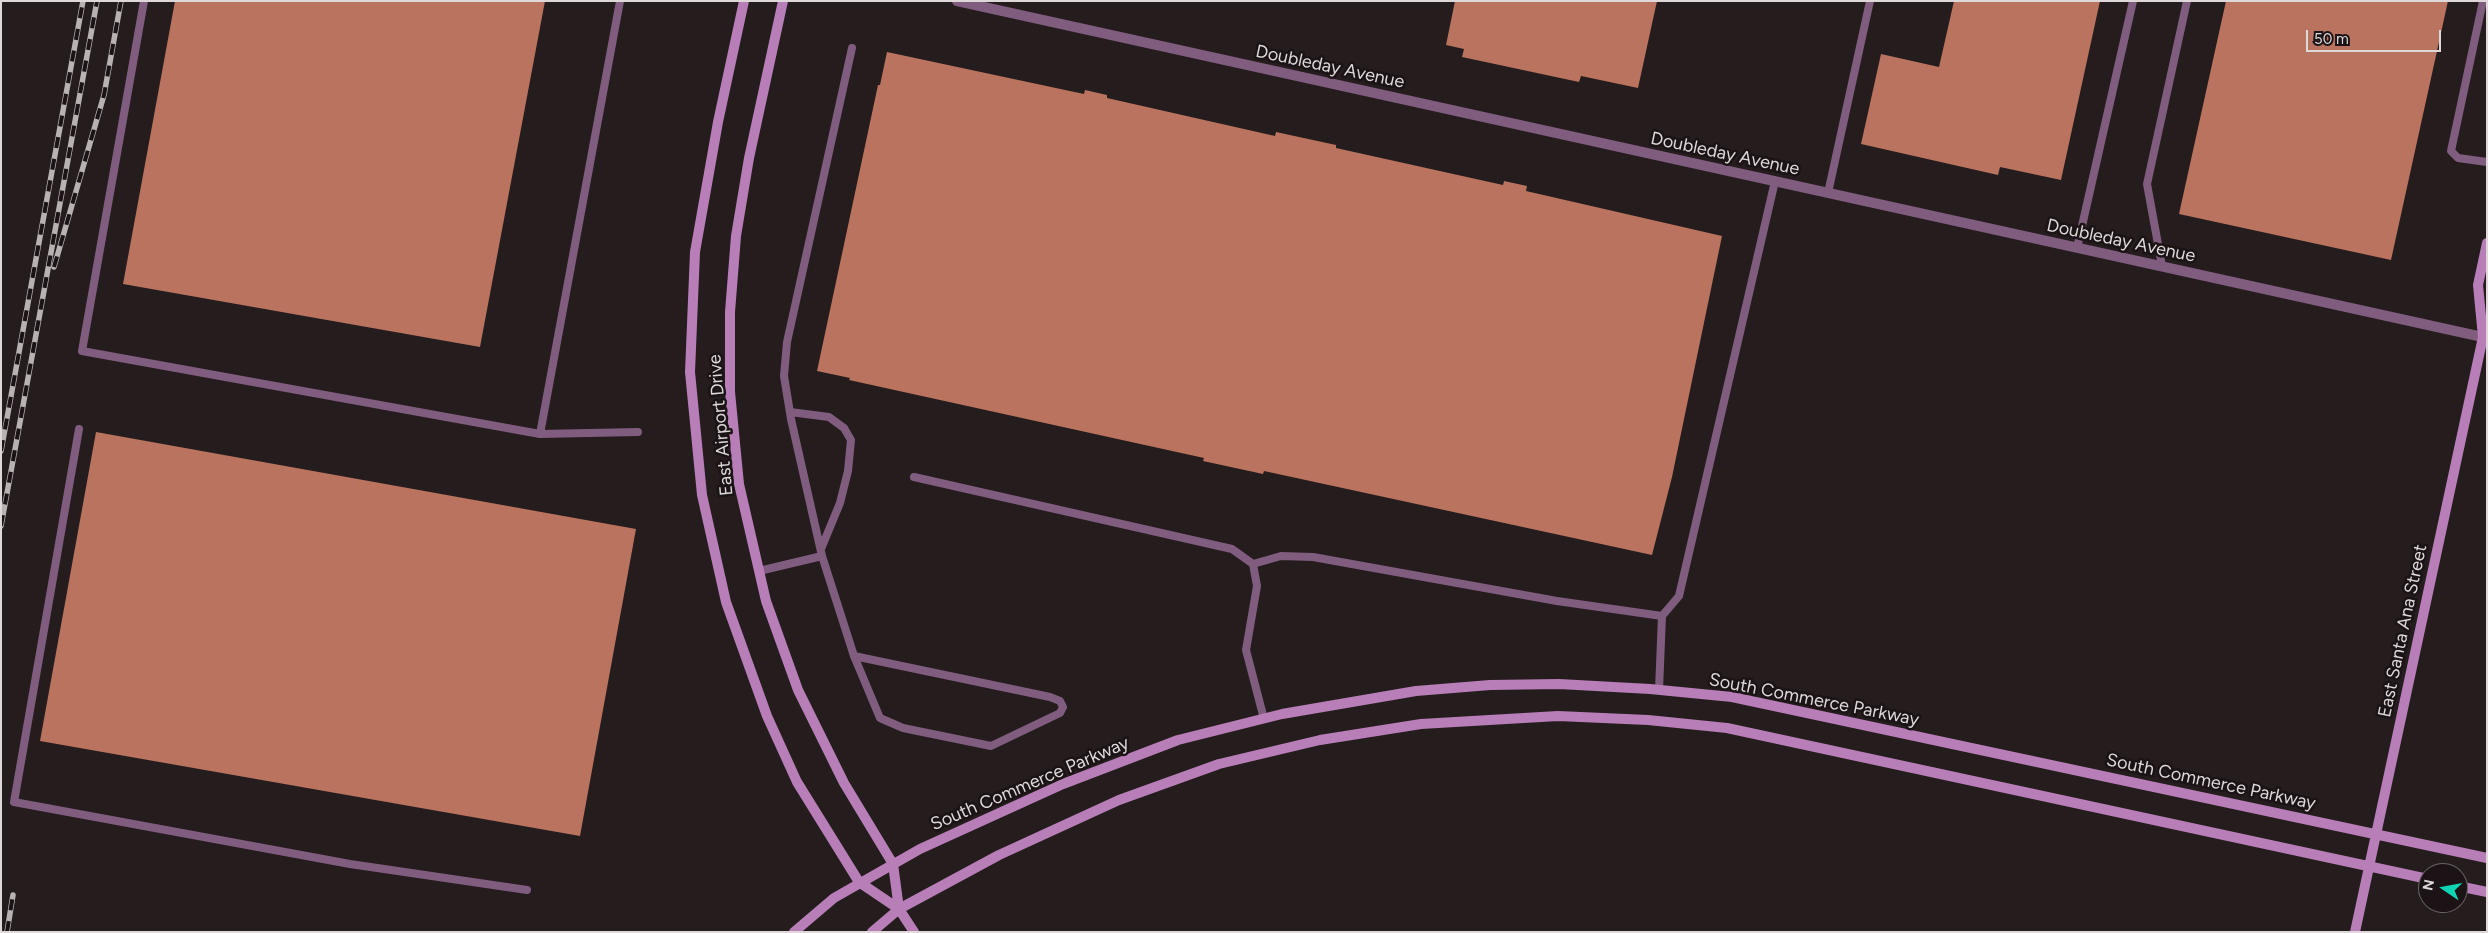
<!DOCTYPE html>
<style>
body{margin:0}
#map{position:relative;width:2488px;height:933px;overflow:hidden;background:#251c1e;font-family:Figtree,sans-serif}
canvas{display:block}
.frame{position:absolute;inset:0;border:2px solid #ded8d9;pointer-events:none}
.north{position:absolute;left:2418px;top:863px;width:50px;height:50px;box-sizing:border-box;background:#1b1315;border:1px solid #696263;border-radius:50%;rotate:282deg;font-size:14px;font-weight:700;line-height:20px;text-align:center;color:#ded8d9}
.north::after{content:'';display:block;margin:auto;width:18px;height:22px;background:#10d5b4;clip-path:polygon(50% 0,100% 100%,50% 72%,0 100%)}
.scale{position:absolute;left:2306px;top:30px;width:135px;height:22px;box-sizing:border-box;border:2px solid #ded8d9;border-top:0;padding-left:6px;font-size:15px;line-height:18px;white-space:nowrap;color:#ded8d9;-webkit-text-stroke:4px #1b1315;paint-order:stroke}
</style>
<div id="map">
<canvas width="2488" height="933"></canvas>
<div class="frame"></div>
<div class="north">N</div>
<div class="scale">50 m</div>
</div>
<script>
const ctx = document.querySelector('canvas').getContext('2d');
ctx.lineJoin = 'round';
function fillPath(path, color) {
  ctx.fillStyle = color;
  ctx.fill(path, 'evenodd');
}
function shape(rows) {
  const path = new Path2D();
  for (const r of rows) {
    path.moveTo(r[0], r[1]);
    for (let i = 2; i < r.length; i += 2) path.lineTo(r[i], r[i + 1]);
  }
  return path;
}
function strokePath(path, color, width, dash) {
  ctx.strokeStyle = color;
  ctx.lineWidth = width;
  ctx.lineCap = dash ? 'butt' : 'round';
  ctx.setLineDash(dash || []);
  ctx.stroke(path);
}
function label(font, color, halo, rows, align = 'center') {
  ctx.font = font + ' Figtree,sans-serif';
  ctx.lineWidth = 5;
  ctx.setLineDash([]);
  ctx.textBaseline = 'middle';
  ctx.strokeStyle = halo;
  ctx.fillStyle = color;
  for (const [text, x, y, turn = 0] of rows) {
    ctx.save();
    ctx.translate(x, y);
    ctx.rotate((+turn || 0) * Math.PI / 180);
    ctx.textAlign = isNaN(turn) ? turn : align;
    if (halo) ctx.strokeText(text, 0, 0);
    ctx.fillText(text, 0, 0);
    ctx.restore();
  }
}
fillPath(shape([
 [175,1,545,1,480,347,123,284],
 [1455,1,1657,1,1638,88,1581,76,1579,82,1462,57,1464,49,1446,45],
 [1954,1,2100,1,2061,180,2000,167,1998,175,1861,144,1881,54,1939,67],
 [2226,1,2448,1,2391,260,2179,214],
 [887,52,1084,94,1085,90,1107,95,1107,98,1275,136,1276,132,1336,145,1336,148,1503,185,1504,181,1527,186,1526,191,1722,236,1672,477,1652,555,1264,471,1263,474,1203,461,1204,458,849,380,850,378,817,371,878,85,880,85],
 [96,432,636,529,580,836,40,741]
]), '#b9735e');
strokePath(shape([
 [144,1,82,351,540,434,620,1],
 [2483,1,2451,151,2458,158,2487,162],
 [1828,193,1870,1],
 [2077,248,2133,1],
 [2162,266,2147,184,2187,1],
 [790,412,829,417,844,428,851,440,848,471,840,503,821,549],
 [79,429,14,802,350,864,527,890],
 [540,434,638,432],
 [914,477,1232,549,1253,564,1257,586,1246,650,1264,719],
 [822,556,854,656,880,718,903,728,991,746,1060,713,1063,707,1060,701,1050,697,854,656],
 [1253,564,1281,556,1313,557,1557,601,1662,616],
 [759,571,822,556,791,419,784,376,787,342,852,48],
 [1659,690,1662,616,1679,596,1775,181]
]), '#805c7f', 8);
strokePath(shape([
 [957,1,2487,338]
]), '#805c7f', 10);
strokePath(shape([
 [744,1,718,122,695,252,690,372,702,495,726,602,767,716,797,782,859,882,899,909,914,932],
 [783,1,749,158,736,236,730,312,730,392,739,484,766,601,798,690,844,783,893,864,899,909],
 [2458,886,2487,892],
 [794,932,834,898,920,849,1063,784,1178,740,1282,714,1416,691,1490,685,1559,684,1650,689,1732,697,2487,858],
 [872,932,899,909,999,855,1119,800,1219,764,1320,740,1421,724,1558,716,1648,720,1727,728,2428,879],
 [2355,932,2483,337,2478,285,2487,243]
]), '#b87eb7', 10);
const rail = shape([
 [54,267,104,95,121,1],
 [1,451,83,1],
 [1,526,97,1],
 [7,932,13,895]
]);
strokePath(rail, '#b9b2b3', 5.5);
strokePath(rail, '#1b1315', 4, [11]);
label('18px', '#ded8d9', '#1b1315', [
 ["Doubleday Avenue",1330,67,12],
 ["Doubleday Avenue",1725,154,12],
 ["Doubleday Avenue",2121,241,12],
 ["East Airport Drive",721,425,-95],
 ["East Santa Ana Street",2403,631,-78],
 ["South Commerce Parkway",1814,700,11],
 ["South Commerce Parkway",2211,782,12],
 ["South Commerce Parkway",1030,784,-23]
]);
</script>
